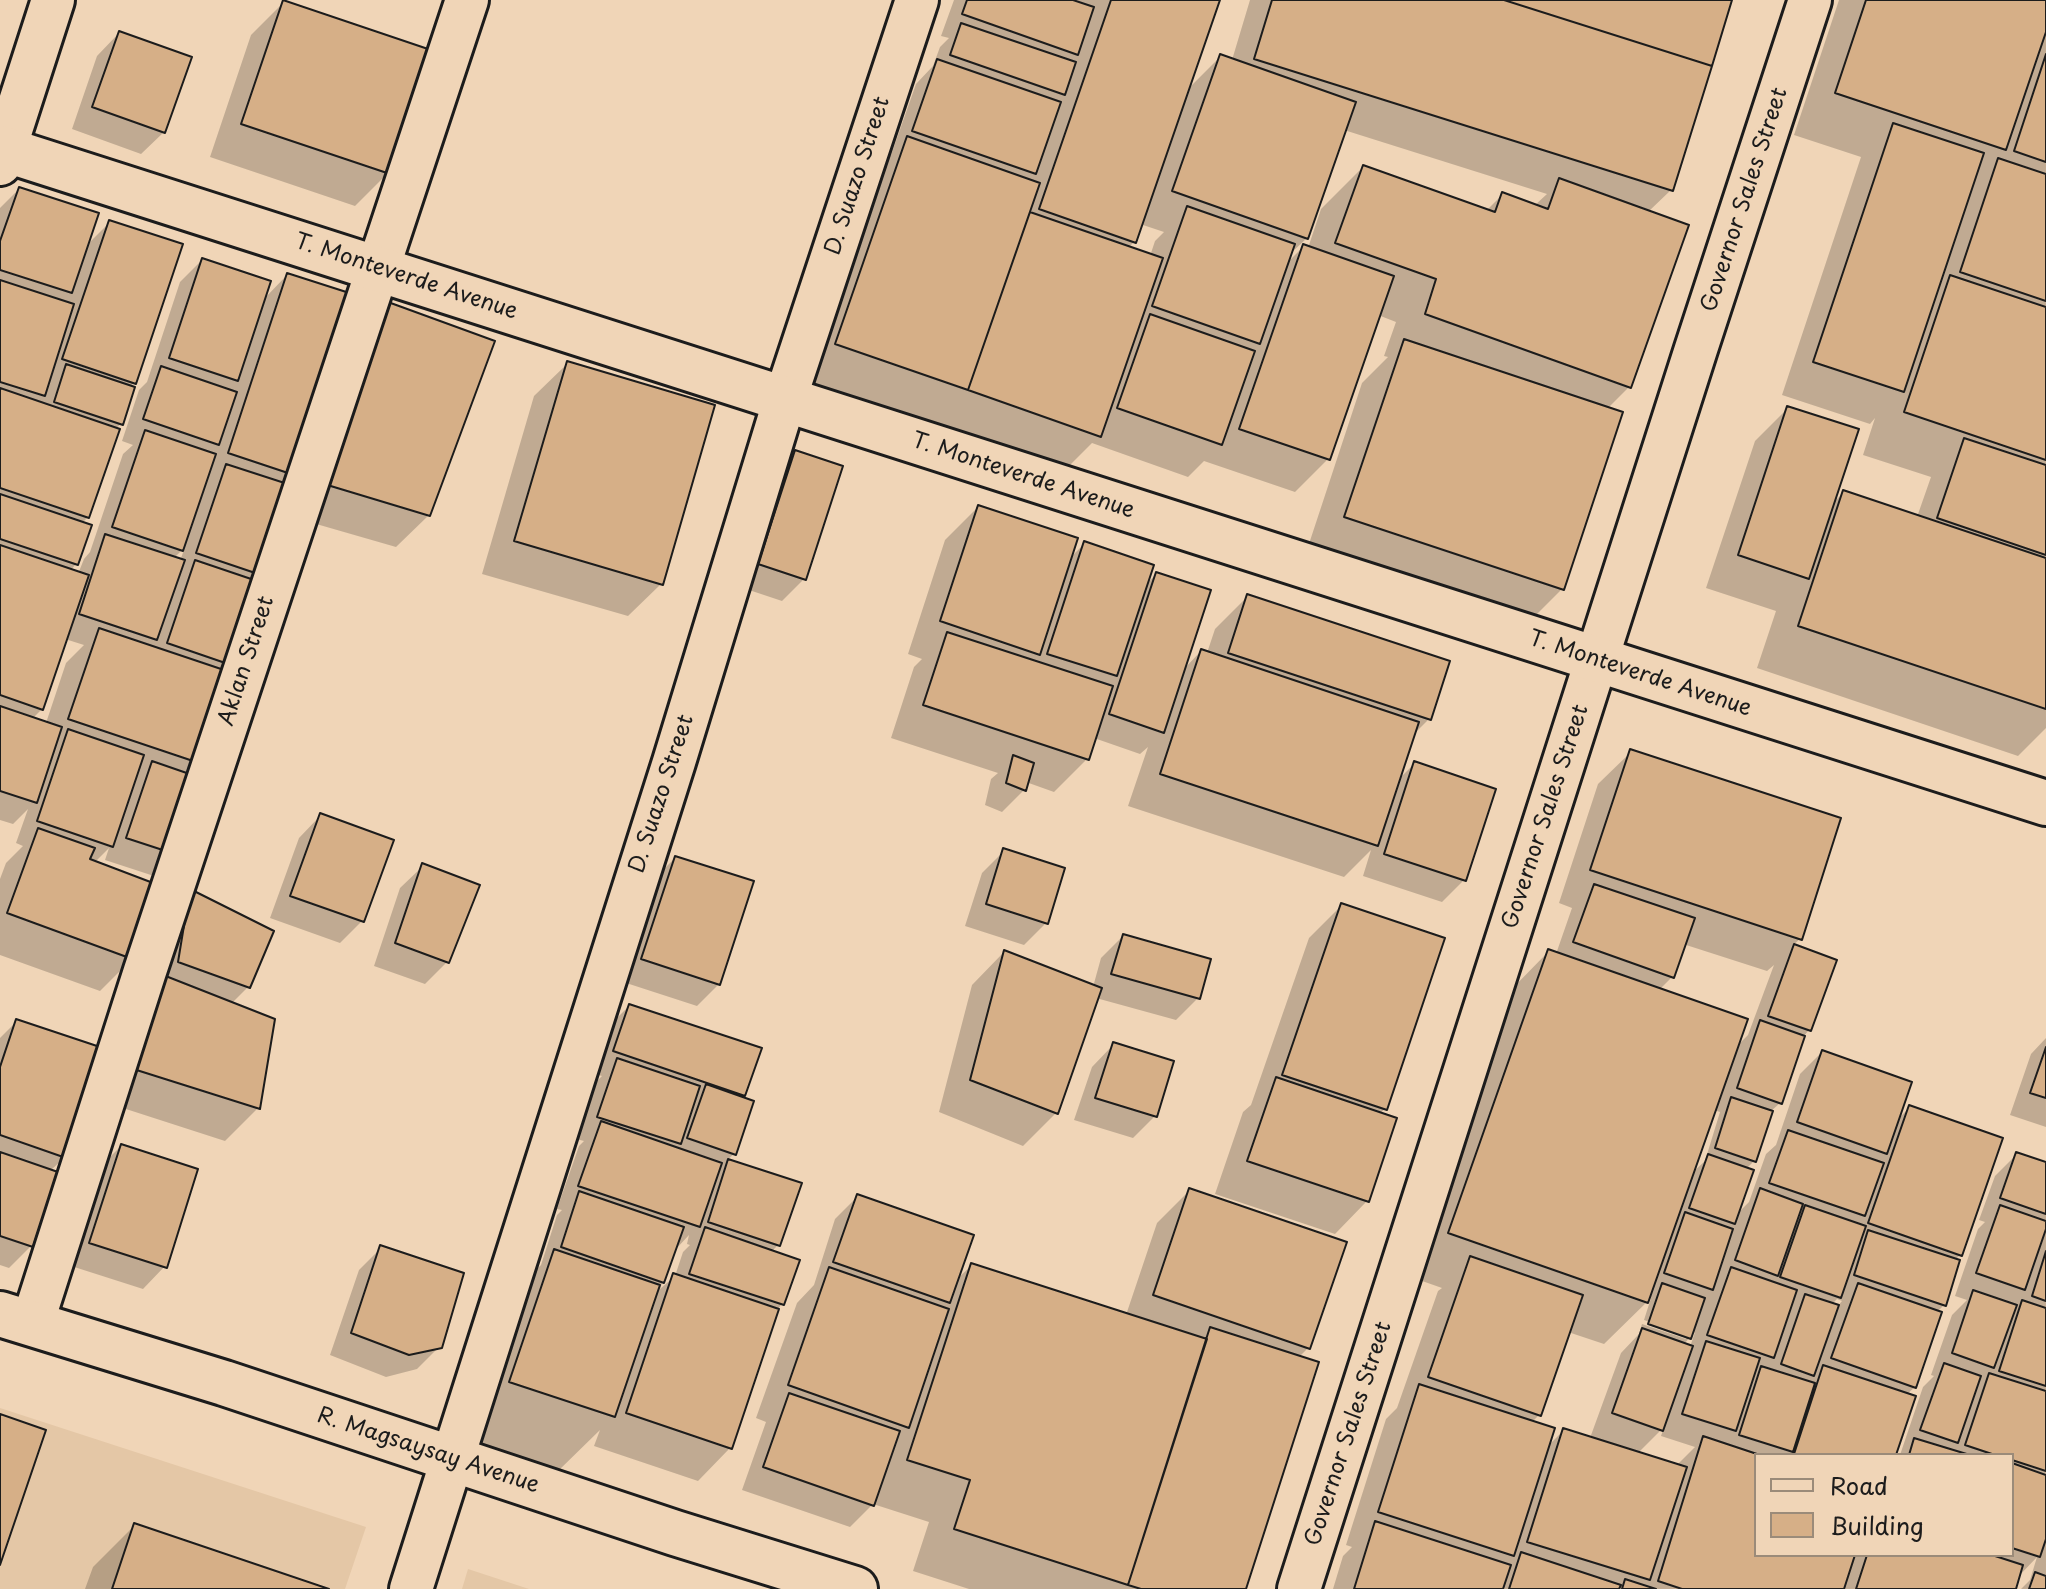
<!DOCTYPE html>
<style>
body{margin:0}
#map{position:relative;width:2046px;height:1589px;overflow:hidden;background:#f0d5b7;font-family:"Playpen Sans",sans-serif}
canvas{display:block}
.legend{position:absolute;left:1754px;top:1453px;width:260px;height:104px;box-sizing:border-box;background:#f0d5b7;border:2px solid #9b8b79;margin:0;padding:10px 14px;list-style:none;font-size:24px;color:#1c1c1c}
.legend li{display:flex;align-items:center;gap:16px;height:40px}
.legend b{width:40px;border:2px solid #9b8b79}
</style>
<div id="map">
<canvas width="2046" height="1589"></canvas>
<ul class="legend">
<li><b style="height:10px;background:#f0d5b7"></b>Road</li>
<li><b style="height:22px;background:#d6af87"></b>Building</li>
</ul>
</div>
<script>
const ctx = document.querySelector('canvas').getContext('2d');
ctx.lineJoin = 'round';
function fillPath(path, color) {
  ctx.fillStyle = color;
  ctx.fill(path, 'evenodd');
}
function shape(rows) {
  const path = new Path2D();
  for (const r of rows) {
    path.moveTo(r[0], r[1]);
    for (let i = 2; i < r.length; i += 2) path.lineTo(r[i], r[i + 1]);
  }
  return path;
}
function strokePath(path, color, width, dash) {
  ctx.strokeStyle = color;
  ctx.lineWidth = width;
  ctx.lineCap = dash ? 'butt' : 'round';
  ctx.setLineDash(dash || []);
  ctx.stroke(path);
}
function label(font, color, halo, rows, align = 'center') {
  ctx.font = font + ' "Playpen Sans",sans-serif';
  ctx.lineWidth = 6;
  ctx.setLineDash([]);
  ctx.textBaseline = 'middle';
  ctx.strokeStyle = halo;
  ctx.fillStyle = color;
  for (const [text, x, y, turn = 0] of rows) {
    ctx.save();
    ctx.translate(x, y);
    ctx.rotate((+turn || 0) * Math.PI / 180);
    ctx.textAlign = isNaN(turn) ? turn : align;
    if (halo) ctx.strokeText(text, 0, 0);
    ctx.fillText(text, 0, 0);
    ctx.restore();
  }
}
fillPath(shape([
 [0,1408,366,1527,345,1589,0,1589],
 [468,1569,529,1589,462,1589]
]), '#e4c7a6');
fillPath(shape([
 [954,0,1218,0,1187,90,1221,56,1232,60,1250,0,1729,0,1671,190,1648,212,1629,387,1607,409,1562,589,1520,631,1304,559,1362,383,1388,357,1384,356,1396,322,1378,315,1328,459,1295,492,1204,461,1188,477,1092,443,1066,469,934,422,924,431,794,386,865,181,891,155,916,84,933,66,940,47,949,38,941,36],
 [1344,130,1547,194,1534,206,1503,194,1486,211,1363,167,1321,209,1308,248,1303,247,1286,264,1289,255,1307,238],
 [1140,224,1164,232,1155,241,1150,256,1128,248,1134,242],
 [1839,0,2046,0,2046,728,2018,756,1757,668,1776,611,1706,588,1755,441,1788,408,1831,505,1843,493,1917,517,1931,477,1863,455,1875,418,1870,424,1782,395,1861,157,1794,135],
 [284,2,388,173,355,206,210,157,251,35],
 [119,33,164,132,141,154,72,129,97,56],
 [19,189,86,246,110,222,134,383,130,387,121,424,115,429,88,517,81,524,76,564,70,571,78,574,84,559,90,552,123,454,133,445,122,441,139,390,147,382,180,282,202,260,263,300,287,275,429,515,396,547,292,517,176,854,154,876,105,860,109,848,94,863,133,958,100,991,0,955,0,879,6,863,23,846,16,843,28,809,13,824,0,820,0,208],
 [185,547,180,561,173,559],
 [65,639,84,645,66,663,46,723,32,719,42,709],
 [567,364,661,584,628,616,482,574,534,396],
 [795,452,804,579,782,601,737,586,773,474],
 [978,507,1070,558,1084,544,1146,585,1156,574,1183,670,1201,651,1207,653,1215,629,1248,596,1429,719,1412,736,1398,780,1414,764,1464,880,1442,902,1363,876,1371,850,1344,877,1128,806,1148,747,1140,754,1094,738,1087,759,1054,792,1026,782,1024,790,1002,812,985,805,991,779,998,773,891,738,914,667,922,659,908,654,945,540],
 [1631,752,1800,939,1792,946,1834,961,1809,1030,1803,1037,1780,1103,1770,1112,1754,1161,1745,1170,1737,1214,1749,1202,1766,1154,1776,1145,1800,1074,1822,1052,1896,1121,1909,1108,1960,1255,1954,1261,1944,1305,1937,1312,1915,1387,1906,1395,1913,1397,1894,1455,1756,1455,1756,1555,2012,1555,2012,1455,1900,1455,1923,1387,1934,1376,1931,1375,1952,1315,1967,1300,1955,1296,1978,1229,1985,1222,1979,1220,1995,1176,2017,1154,2046,1164,2046,1589,2021,1589,2030,1580,2037,1557,2018,1577,2014,1589,1333,1589,1343,1556,1352,1547,1346,1545,1386,1419,1397,1408,1438,1291,1442,1288,1408,1276,1507,994,1549,951,1556,954,1572,908,1559,903,1598,784],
 [1683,944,1767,971,1774,965,1748,1035,1736,1047,1659,990,1672,977],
 [1714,1110,1720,1112,1705,1161,1692,1173],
 [1651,1298,1644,1320,1686,1335,1686,1339,1642,1324,1639,1334,1621,1353,1590,1438,1564,1430,1547,1447,1532,1422,1539,1415,1568,1332,1604,1344],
 [1837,1299,1842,1301,1837,1307,1831,1305],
 [1695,1332,1690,1347,1683,1345],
 [1664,1427,1661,1436,1695,1447,1677,1465,1638,1453],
 [321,815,362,921,340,943,270,918,299,838],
 [1004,851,1046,923,1024,945,965,926,982,873],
 [675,858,719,984,697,1006,620,981,653,880],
 [423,866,448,961,425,984,374,966,400,888],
 [191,892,248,987,231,1004,258,1108,225,1141,95,1099],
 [1342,905,1385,1109,1379,1114,1367,1201,1335,1234,1215,1194,1243,1112,1251,1105,1309,938],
 [1123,936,1198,998,1176,1020,1096,998,1056,1113,1023,1146,939,1112,972,985,1004,952,1093,987,1101,958],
 [629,1006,743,1094,740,1098,734,1154,727,1160,799,1185,778,1245,771,1252,782,1304,777,1310,730,1448,698,1481,594,1446,600,1430,556,1473,453,1439,497,1309,541,1265,557,1215,562,1210,557,1209,579,1146,584,1141,576,1139,596,1082,602,1076,592,1073,607,1028],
 [689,1235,687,1244,690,1245,683,1252,675,1276,660,1289,674,1248,676,1249],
 [17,1021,65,1157,50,1171,31,1246,9,1268,0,1265,0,1038],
 [2046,1038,2046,1127,2010,1115,2031,1054],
 [1114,1044,1155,1116,1133,1138,1074,1120,1092,1067],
 [121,1146,165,1266,143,1289,68,1265,99,1168],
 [1190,1190,1308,1348,1299,1357,1244,1589,969,1589,913,1571,929,1522,873,1504,850,1527,742,1490,766,1422,756,1418,797,1303,814,1285,835,1219,857,1197,956,1280,972,1265,1126,1315,1157,1223],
 [381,1248,440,1346,417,1369,386,1377,330,1355,359,1270],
 [135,1525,323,1589,85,1589,93,1567]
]), '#0003');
const building = shape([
 [283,0,431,50,390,174,241,124,283,0],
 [967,0,1073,0,1094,7,1078,55,962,14,967,0],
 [1111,0,1220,0,1136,243,1039,209,1111,0],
 [1272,0,1504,0,1712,66,1673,191,1254,59,1272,0],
 [1504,0,1732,0,1712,66,1504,0],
 [1866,0,2046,0,2046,32,2006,150,1835,93,1866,0],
 [961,23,1076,62,1065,95,950,55,961,23],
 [119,31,192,57,165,133,92,107,119,31],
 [1220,54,1356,102,1308,239,1172,191,1220,54],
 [2046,54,2046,162,2014,151,2046,54],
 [937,59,1061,102,1036,174,912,131,937,59],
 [1893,123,1984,153,1904,392,1813,362,1893,123],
 [907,136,1040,183,968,390,835,344,907,136],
 [1998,158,2046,174,2046,301,1960,272,1998,158],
 [1363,165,1495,212,1502,192,1548,209,1559,178,1689,225,1631,388,1425,314,1436,279,1335,243,1363,165],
 [19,187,99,213,72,293,0,270,0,241,19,187],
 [1187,206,1295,244,1260,344,1152,306,1187,206],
 [1030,212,1163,258,1101,437,968,390,1030,212],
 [109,220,183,244,136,384,62,359,109,220],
 [1303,244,1394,276,1330,460,1239,429,1303,244],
 [202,258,271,281,238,381,169,358,202,258],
 [287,273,365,298,306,479,228,453,287,273],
 [1950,275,2046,307,2046,460,1904,412,1950,275],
 [0,280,74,304,45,396,0,382,0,280],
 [377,298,495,341,430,516,324,484,377,298],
 [1150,314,1255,351,1222,445,1117,408,1150,314],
 [1404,339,1623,412,1564,590,1344,517,1404,339],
 [567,361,715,405,663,585,514,541,567,361],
 [66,364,135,387,123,425,54,402,66,364],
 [161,366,237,392,219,445,143,419,161,366],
 [0,388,120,429,89,518,0,488,0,388],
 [1787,406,1859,429,1809,579,1738,555,1787,406],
 [145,430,216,454,183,551,112,527,145,430],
 [1964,438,2046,465,2046,555,1937,518,1964,438],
 [795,450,843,466,806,580,758,564,795,450],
 [226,464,300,488,270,578,196,553,226,464],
 [1843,490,2046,558,2046,709,1798,626,1843,490],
 [0,494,92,525,78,565,0,539,0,494],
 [978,505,1078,538,1040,655,940,621,978,505],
 [105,534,185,560,157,640,79,614,105,534],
 [1084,541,1154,565,1117,676,1047,654,1084,541],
 [0,545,89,575,43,710,0,695,0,545],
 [195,560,263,583,234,666,167,643,195,560],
 [1156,572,1211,590,1164,733,1109,714,1156,572],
 [1247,594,1450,661,1431,720,1228,653,1247,594],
 [99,628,236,674,205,765,68,719,99,628],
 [947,632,1113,686,1089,760,923,705,947,632],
 [1201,649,1419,722,1378,846,1160,774,1201,649],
 [0,706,62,727,37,803,0,791,0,706],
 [68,729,144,755,113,847,37,821,68,729],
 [1630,749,1841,818,1802,940,1590,870,1630,749],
 [1013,755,1034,763,1026,791,1006,783,1013,755],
 [152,761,204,779,178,855,126,838,152,761],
 [1414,761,1496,789,1466,881,1384,854,1414,761],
 [320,813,394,840,364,922,290,896,320,813],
 [38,828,95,848,90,859,161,886,135,960,7,913,38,828],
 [1003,848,1065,868,1048,924,986,904,1003,848],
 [675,856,754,881,720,985,641,959,675,856],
 [422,863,480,885,449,963,395,943,422,863],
 [1594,884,1695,918,1674,978,1573,942,1594,884],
 [190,889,274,931,250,988,178,962,190,889],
 [1341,903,1445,938,1387,1110,1282,1075,1341,903],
 [1123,934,1211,959,1200,999,1111,974,1123,934],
 [1794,944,1837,960,1811,1031,1768,1016,1794,944],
 [1548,949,1748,1019,1648,1303,1448,1233,1548,949],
 [1004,950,1102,988,1058,1114,970,1080,1004,950],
 [158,973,275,1019,260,1109,127,1067,158,973],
 [629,1004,762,1048,745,1096,613,1051,629,1004],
 [16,1019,103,1048,66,1158,0,1135,0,1067,16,1019],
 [1760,1020,1805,1036,1782,1104,1737,1088,1760,1020],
 [1113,1042,1174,1061,1157,1117,1095,1098,1113,1042],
 [2046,1047,2046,1098,2030,1093,2046,1047],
 [1822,1050,1912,1082,1887,1154,1797,1122,1822,1050],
 [617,1058,700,1086,681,1144,597,1117,617,1058],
 [1276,1077,1397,1118,1369,1202,1247,1161,1276,1077],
 [706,1084,754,1101,736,1155,687,1138,706,1084],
 [1731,1097,1773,1111,1756,1162,1715,1148,1731,1097],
 [1909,1105,2003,1138,1962,1256,1868,1223,1909,1105],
 [601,1121,722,1163,700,1227,578,1186,601,1121],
 [1788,1130,1884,1163,1865,1216,1769,1183,1788,1130],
 [121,1144,198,1169,167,1268,89,1243,121,1144],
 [0,1152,58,1172,33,1247,0,1236,0,1152],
 [2016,1152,2046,1162,2046,1214,2000,1198,2016,1152],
 [1708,1154,1754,1170,1735,1224,1689,1208,1708,1154],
 [728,1159,802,1183,780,1246,708,1222,728,1159],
 [1189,1188,1347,1242,1310,1349,1153,1295,1189,1188],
 [1760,1188,1803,1204,1778,1276,1735,1260,1760,1188],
 [579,1191,684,1227,664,1283,561,1247,579,1191],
 [857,1194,974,1235,950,1303,833,1262,857,1194],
 [1805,1205,1866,1226,1841,1298,1780,1277,1805,1205],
 [2000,1205,2046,1221,2046,1229,2025,1290,1976,1273,2000,1205],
 [1685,1212,1733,1229,1713,1290,1664,1273,1685,1212],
 [705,1227,800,1260,784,1305,689,1274,705,1227],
 [1868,1230,1960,1260,1946,1306,1854,1275,1868,1230],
 [380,1245,464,1273,442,1348,409,1355,351,1333,380,1245],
 [554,1249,660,1285,615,1417,509,1382,554,1249],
 [2046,1251,2046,1301,2032,1296,2046,1251],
 [1470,1256,1583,1295,1541,1416,1428,1377,1470,1256],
 [971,1263,1207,1339,1128,1585,954,1529,970,1480,907,1460,971,1263],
 [829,1267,949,1309,909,1428,788,1385,829,1267],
 [1731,1267,1797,1290,1774,1358,1707,1335,1731,1267],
 [673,1273,779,1309,732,1449,626,1413,673,1273],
 [1662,1283,1705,1298,1691,1339,1648,1324,1662,1283],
 [1858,1283,1942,1312,1916,1388,1831,1358,1858,1283],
 [1973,1290,2017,1305,1994,1368,1952,1353,1973,1290],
 [1805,1294,1839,1305,1814,1376,1781,1364,1805,1294],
 [2022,1300,2046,1308,2046,1386,1999,1371,2022,1300],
 [1210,1327,1319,1362,1246,1589,1141,1589,1128,1585,1210,1327],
 [1642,1328,1693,1346,1663,1431,1612,1413,1642,1328],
 [1706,1341,1760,1358,1736,1431,1682,1414,1706,1341],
 [1944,1363,1981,1376,1958,1443,1920,1430,1944,1363],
 [1823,1365,1916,1396,1896,1455,1794,1454,1823,1365],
 [1761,1366,1815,1383,1793,1452,1739,1435,1761,1366],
 [1989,1373,2046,1391,2046,1471,2012,1460,2012,1455,1995,1455,1965,1445,1989,1373],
 [1419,1384,1555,1428,1514,1556,1378,1512,1419,1384],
 [789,1393,900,1431,874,1506,763,1467,789,1393],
 [0,1414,46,1430,0,1565,0,1414],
 [1563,1428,1687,1467,1650,1580,1527,1542,1563,1428],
 [1703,1436,1760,1455,1756,1455,1756,1555,1855,1555,1844,1589,1682,1589,1658,1581,1703,1436],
 [1914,1438,1970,1455,1909,1455,1914,1438],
 [2012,1463,2046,1475,2046,1539,2040,1557,2012,1548,2012,1463],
 [1375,1521,1511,1565,1503,1589,1354,1589,1375,1521],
 [134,1523,329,1589,112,1589,134,1523],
 [1521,1552,1621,1585,1619,1589,1509,1589,1521,1552],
 [1867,1555,1992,1555,2023,1565,2016,1589,1856,1589,1867,1555],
 [2035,1572,2046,1576,2046,1589,2029,1589,2035,1572],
 [1625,1579,1656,1589,1622,1589,1625,1579]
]);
fillPath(building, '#d6af87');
strokePath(building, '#1c1c1c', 2);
const street = shape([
 [0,164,53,0],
 [32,1324,145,971,467,0],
 [411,1589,674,762,785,399,917,0],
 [1299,1589,1696,349,1810,0]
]);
const secondary = shape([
 [0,148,2046,803],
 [0,1314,224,1383,675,1533,855,1589]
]);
strokePath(street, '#1c1c1c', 48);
strokePath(secondary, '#1c1c1c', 50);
strokePath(street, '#f0d5b7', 42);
strokePath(secondary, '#f0d5b7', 44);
label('22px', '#1c1c1c', '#f0d5b7', [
 ["D. Suazo Street",858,176,-72],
 ["Governor Sales Street",1745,200,-72],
 ["T. Monteverde Avenue",406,277,18],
 ["T. Monteverde Avenue",1023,476,18],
 ["Aklan Street",247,661,-72],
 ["T. Monteverde Avenue",1640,674,18],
 ["D. Suazo Street",662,794,-72],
 ["Governor Sales Street",1546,817,-72],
 ["Governor Sales Street",1349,1434,-72],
 ["R. Magsaysay Avenue",428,1451,18]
]);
</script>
